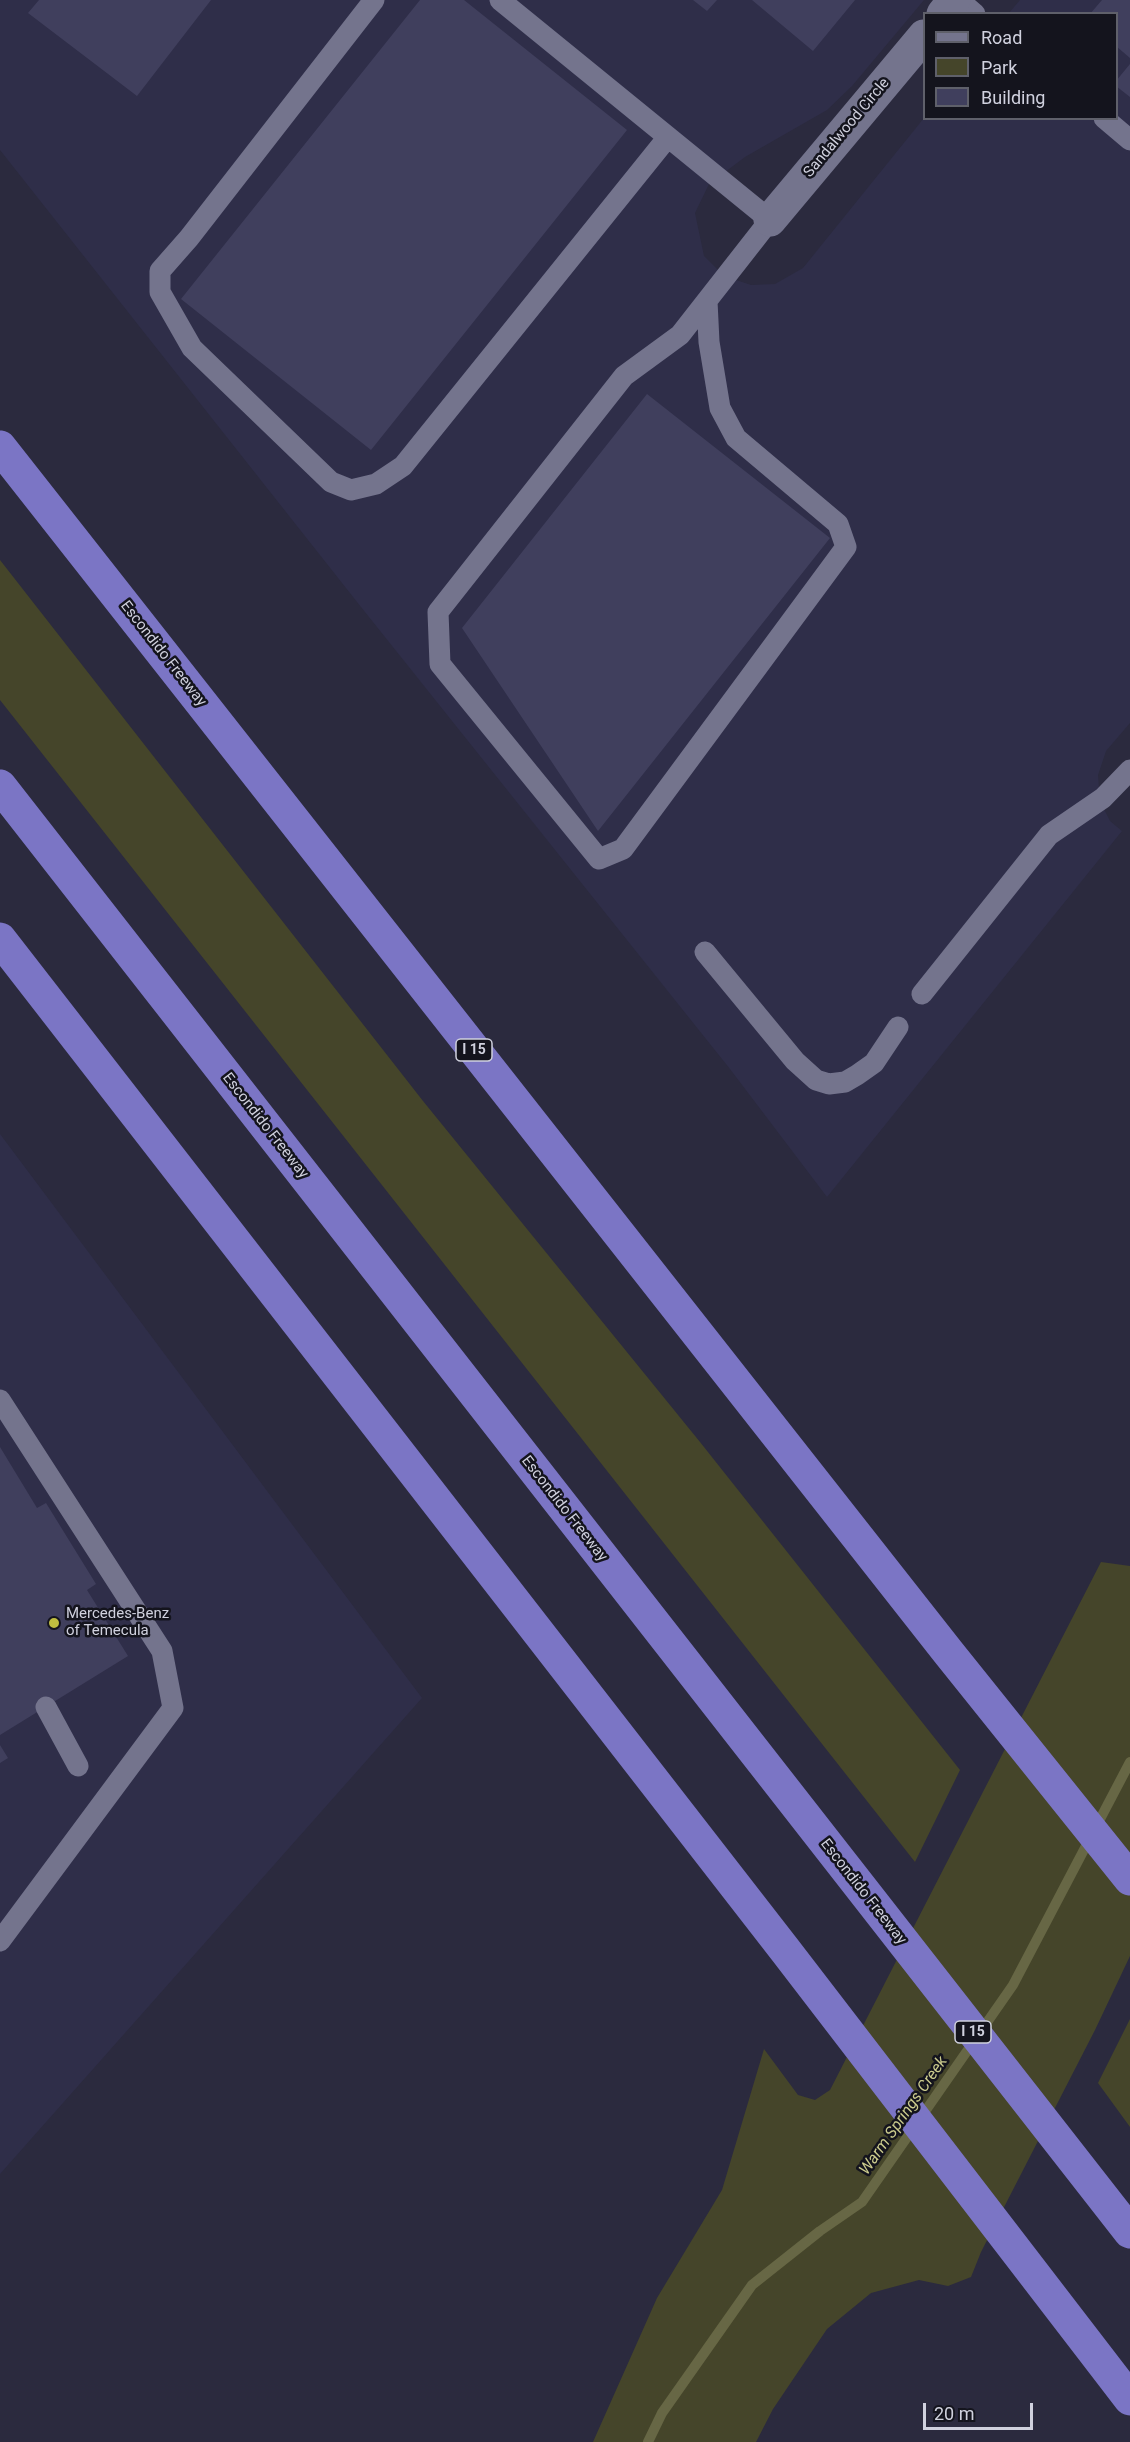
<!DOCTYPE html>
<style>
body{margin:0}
#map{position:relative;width:1130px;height:2442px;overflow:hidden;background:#2b2a3e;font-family:Roboto,sans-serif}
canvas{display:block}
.legend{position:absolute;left:923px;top:12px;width:195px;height:108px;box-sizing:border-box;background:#14141d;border:2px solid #5f606a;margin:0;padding:8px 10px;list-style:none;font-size:18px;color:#d0d1de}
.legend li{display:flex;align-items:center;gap:12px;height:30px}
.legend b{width:30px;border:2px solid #5f606a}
.scale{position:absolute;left:923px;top:2403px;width:110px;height:27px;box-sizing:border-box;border:3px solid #d0d1de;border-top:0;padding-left:8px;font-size:18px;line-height:21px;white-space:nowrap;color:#d0d1de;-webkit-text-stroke:4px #14141d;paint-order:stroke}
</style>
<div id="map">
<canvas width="1130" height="2442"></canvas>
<ul class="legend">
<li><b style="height:8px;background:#74748d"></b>Road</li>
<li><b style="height:16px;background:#45452a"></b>Park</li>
<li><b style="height:16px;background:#403f5d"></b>Building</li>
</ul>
<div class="scale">20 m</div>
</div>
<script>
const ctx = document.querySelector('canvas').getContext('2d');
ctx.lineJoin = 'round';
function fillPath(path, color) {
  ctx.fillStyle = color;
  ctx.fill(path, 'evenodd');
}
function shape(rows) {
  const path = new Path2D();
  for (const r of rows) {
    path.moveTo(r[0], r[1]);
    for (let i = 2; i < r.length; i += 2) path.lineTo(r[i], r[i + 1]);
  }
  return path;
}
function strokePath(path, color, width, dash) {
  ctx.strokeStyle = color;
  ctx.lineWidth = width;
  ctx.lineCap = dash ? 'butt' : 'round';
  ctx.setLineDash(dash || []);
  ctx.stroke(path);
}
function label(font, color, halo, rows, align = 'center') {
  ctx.font = font + ' Roboto,sans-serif';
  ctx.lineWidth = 5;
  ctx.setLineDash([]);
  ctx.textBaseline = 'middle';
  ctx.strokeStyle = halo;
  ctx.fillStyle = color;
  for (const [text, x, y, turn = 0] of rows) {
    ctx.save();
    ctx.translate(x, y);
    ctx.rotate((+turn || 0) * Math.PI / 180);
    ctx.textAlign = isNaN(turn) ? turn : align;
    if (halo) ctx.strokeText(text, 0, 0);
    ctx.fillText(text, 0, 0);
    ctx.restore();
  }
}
fillPath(shape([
 [0,0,924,0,852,86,827,110,745,157,709,184,695,213,704,256,724,276,751,285,775,284,803,268,924,118,1116,118,1116,14,1009,13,1020,0,1130,0,1130,723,1106,751,1098,775,1100,801,1110,821,1122,831,827,1197,730,1069,361,607,0,150],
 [0,1134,422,1698,0,2174]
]), '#2f2e49');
fillPath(shape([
 [0,560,423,1101,700,1442,960,1770,915,1862,0,700],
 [1101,1562,1130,1566,1130,1956,1095,2030,981,2252,971,2277,948,2286,919,2280,871,2293,827,2329,773,2409,756,2442,593,2442,657,2298,722,2190,764,2049,798,2095,815,2100,830,2090],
 [1130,2019,1130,2127,1098,2083]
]), '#45452a');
strokePath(shape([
 [648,2442,662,2413,752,2285,820,2231,862,2202,1013,1985,1130,1762]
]), '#676745', 10);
fillPath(shape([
 [39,0,211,0,137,96,28,13],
 [420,0,464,0,627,130,371,450,181,299],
 [693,0,717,0,707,11],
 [752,0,855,0,813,51],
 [1102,0,1130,0,1130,58,1116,46,1116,14,1090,14],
 [1130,64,1130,97,1116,86,1116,81],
 [647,394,830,538,598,831,462,628],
 [0,1447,37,1508,46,1503,96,1584,87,1590,128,1656,0,1735],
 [0,1745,8,1758,0,1763]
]), '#403f5d');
strokePath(shape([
 [374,0,189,238,160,271,160,292,192,348,331,482,351,490,376,484,403,466,668,137],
 [500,0,770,220,680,335,624,376,438,612,440,664,599,859,623,849,846,547,838,524,736,438,720,408,709,342,707,301],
 [959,0,975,14],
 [1104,118,1130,140],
 [705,952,795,1061,816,1080,829,1084,845,1082,857,1075,874,1063,898,1027],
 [922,994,1049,835,1103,798,1130,770],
 [0,1400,162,1651,173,1708,0,1941],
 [46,1707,78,1766]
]), '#74748d', 21);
strokePath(shape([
 [943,14,954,0],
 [770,220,924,36]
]), '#74748d', 33);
strokePath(shape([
 [0,447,948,1652,1130,1879],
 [0,786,1130,2232],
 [0,939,785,1950,1130,2399]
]), '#7b75c5', 33);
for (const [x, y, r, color] of [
 [54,1623,6,"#c0be40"]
]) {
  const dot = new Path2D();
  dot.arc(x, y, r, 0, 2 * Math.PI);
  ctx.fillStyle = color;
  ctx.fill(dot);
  strokePath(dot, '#14141d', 2);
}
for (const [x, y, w] of [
 [474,1050,36],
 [973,2032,36]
]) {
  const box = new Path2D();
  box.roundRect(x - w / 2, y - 11, w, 22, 4.5);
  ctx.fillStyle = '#14141d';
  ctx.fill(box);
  strokePath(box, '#d0d1de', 1.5);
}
label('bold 14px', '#d0d1de', null, [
 ["I 15",474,1050],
 ["I 15",973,2032]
]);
label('15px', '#d0d1de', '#14141d', [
 ["Sandalwood Circle",847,128,-50],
 ["Escondido Freeway",163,654,52],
 ["Escondido Freeway",265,1126,52],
 ["Escondido Freeway",564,1509,52],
 ["Escondido Freeway",863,1892,52]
]);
label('15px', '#d0d1de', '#14141d', [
 ["Mercedes-Benz",66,1614],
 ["of Temecula",66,1631]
], 'left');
label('italic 16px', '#cbcb8d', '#14141d', [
 ["Warm Springs Creek",904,2116,-55]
]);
</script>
